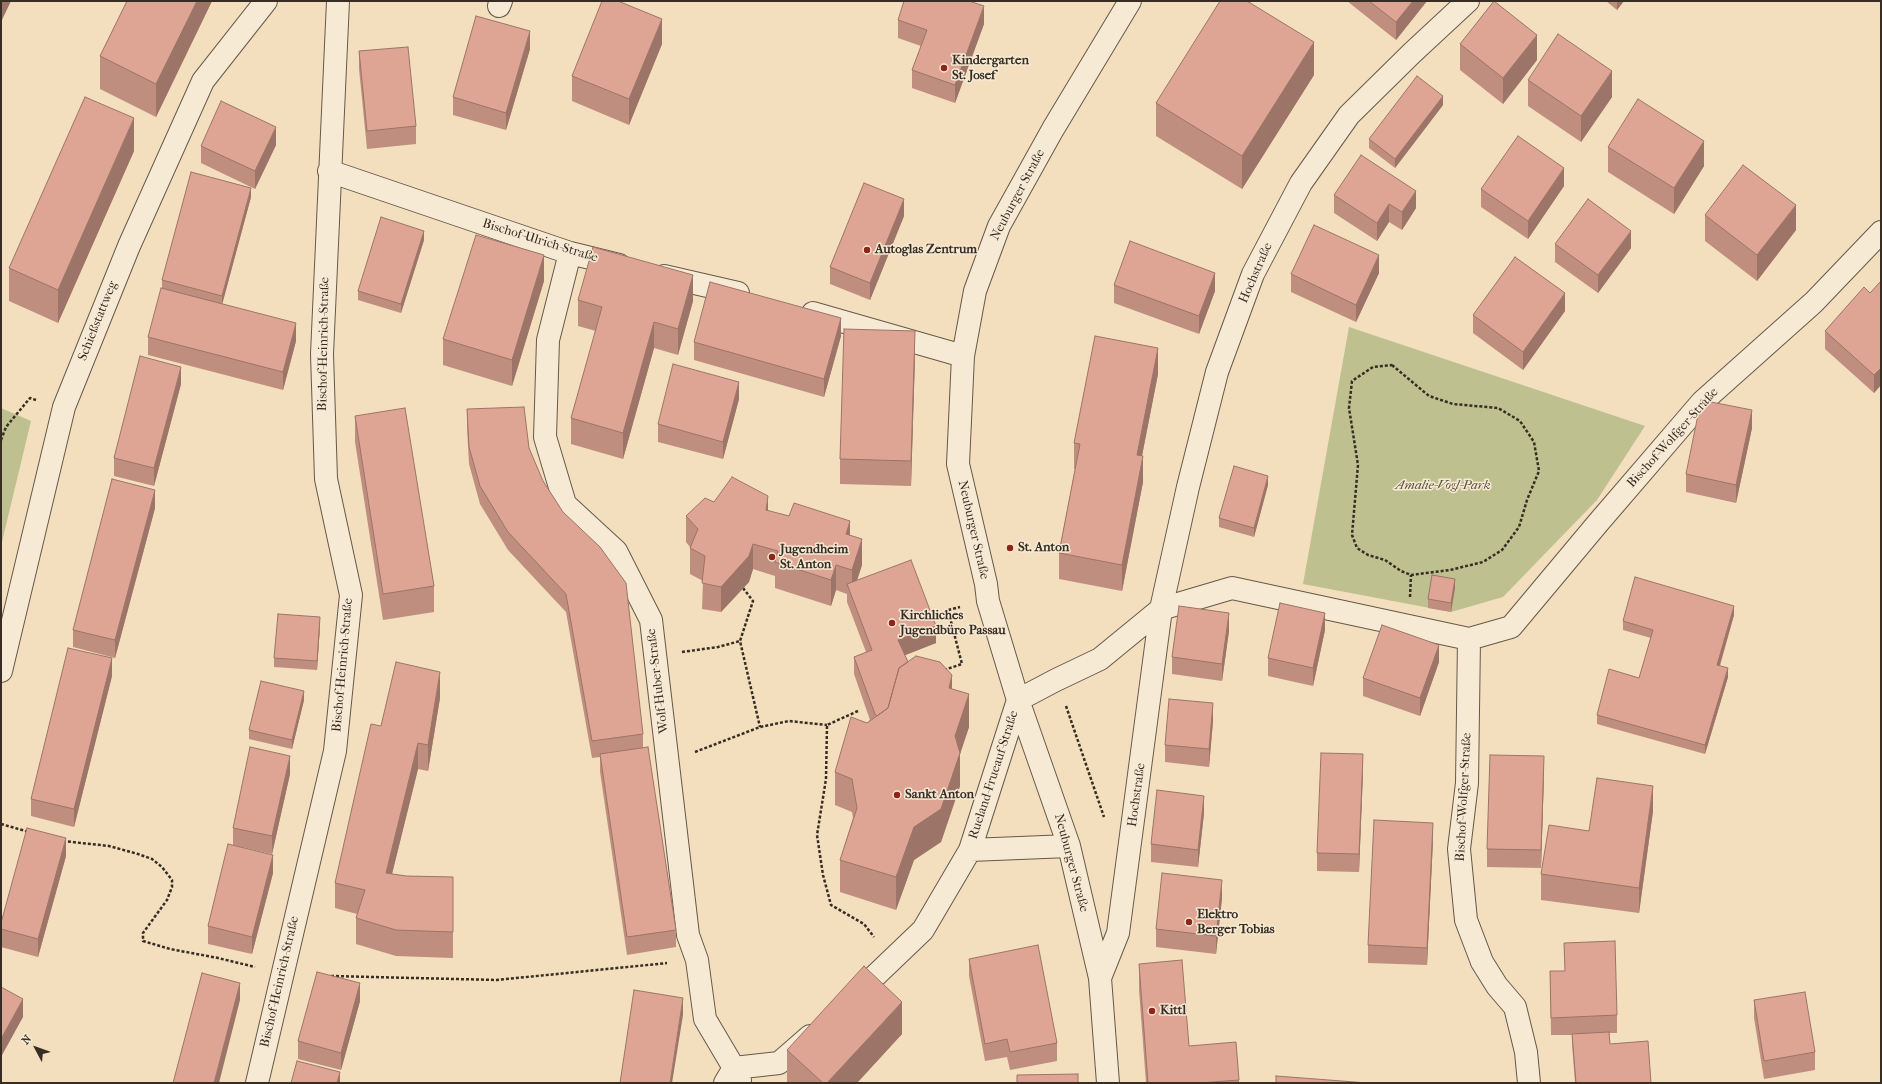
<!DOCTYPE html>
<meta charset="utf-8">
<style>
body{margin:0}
#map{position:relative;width:1882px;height:1084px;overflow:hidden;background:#f3debe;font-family:"IM FELL French Canon",serif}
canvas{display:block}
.frame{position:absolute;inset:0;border:2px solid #372d23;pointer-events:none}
.north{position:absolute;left:16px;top:1028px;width:40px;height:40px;-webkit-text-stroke:3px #f7ead5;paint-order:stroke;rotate:311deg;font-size:11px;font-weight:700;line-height:16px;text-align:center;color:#372d23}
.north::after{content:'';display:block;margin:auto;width:14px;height:18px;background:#372d23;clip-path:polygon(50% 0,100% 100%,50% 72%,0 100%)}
</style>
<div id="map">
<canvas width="1882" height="1084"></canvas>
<div class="frame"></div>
<div class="north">N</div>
</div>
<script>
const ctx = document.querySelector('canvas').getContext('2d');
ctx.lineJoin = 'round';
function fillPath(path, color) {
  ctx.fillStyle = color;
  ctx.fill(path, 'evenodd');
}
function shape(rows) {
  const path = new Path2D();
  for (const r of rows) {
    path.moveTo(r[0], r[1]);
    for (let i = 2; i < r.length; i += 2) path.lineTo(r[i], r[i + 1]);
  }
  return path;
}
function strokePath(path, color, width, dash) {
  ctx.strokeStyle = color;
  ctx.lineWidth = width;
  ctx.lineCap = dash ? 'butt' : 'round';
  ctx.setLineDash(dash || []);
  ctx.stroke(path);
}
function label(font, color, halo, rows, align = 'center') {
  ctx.font = font + ' "IM FELL French Canon",serif';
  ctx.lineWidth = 3;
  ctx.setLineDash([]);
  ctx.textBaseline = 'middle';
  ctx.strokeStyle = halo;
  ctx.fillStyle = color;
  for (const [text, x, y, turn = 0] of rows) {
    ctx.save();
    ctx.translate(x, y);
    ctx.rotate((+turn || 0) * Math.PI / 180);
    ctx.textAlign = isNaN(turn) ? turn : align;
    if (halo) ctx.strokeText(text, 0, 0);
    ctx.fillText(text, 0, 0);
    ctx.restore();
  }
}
fillPath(shape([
 [1349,327,1645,426,1597,500,1503,597,1451,612,1303,584],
 [1,408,31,421,1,546]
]), '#bec08f');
const minor = shape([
 [499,6,501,1],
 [329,171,570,253,619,265],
 [570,253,548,340,545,437,565,504,616,551,651,620,688,935,697,960,705,1019,734,1068,725,1083],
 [664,276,738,293],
 [813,313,963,356],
 [1469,639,1511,627,1598,523,1702,402,1814,302,1881,232],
 [1,671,64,407,129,246,203,81,266,1],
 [1018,700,1056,680,1100,659,1161,609,1232,588,1469,639,1467,783,1459,849,1466,920,1482,962,1497,986,1515,1007,1526,1052,1529,1083],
 [970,850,1069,846],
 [1100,978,1118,933,1161,609,1188,487,1217,372,1253,274,1301,183,1349,115,1412,53,1468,1],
 [853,997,923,930,970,850,1018,700],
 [740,1080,734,1068,779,1063,810,1036],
 [257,1083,335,751,351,595,326,479,322,354,338,1],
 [1108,1083,1100,978,1069,846,1018,700,988,601,986,584,958,464,963,356,975,291,999,226,1053,129,1130,1]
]);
strokePath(minor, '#66594a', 24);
strokePath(shape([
 [1392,365,1429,396,1453,404,1498,408,1520,421,1534,442,1539,471,1527,500,1519,527,1502,550,1483,562,1450,570,1411,575,1401,571,1385,560,1368,555,1357,548,1352,535,1358,465,1349,408,1352,381,1373,367,1392,365],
 [1,440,6,427,30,398,36,400],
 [743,588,753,601,740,641,760,727],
 [1410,597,1411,575],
 [682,652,718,647,740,641],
 [944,670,962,664,948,610,960,607],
 [1066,706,1104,817],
 [858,711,827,725,826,779,817,835,823,875,831,905,864,924,874,937],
 [695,752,760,727,789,721,827,725],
 [1,824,29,832],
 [63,841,109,846,138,854,152,859,162,867,172,880,172,887,167,900,143,933,143,941,170,949,218,958,255,967],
 [331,976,497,980,667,963]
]), '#372d23', 2.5, [3, 2]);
strokePath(minor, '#f7ead5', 22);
fillPath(shape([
 [127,1,212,1,156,117,100,89,100,56],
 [1347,1,1427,1,1396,40],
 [1606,1,1624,1,1617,10],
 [898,20,984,24,955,103,912,88,912,70,921,46,898,38],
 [662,44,629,125,572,101,572,76],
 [1460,44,1537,60,1503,104,1460,70],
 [530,49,506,130,453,115,453,97],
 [359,51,416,126,416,144,367,149,359,69],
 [1314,75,1242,189,1156,136,1156,103],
 [1528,80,1612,97,1581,142,1528,106],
 [1443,105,1395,168,1369,148,1369,139],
 [276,145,255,189,201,163,201,146],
 [1608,147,1704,166,1674,214,1608,172],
 [134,151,58,323,9,301,9,268],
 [1564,186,1528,239,1481,207,1481,189],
 [1334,195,1416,208,1402,230,1389,222,1377,241,1334,213],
 [251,197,222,304,296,341,283,390,148,355,148,337,162,288,162,280],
 [1705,215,1796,230,1757,281,1705,241],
 [904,216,870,300,830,284,830,267],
 [424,240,401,313,358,300,358,291],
 [1555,244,1631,248,1598,293,1555,262],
 [1379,273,1356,322,1291,292,1291,274],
 [544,281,512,386,443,365,443,339],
 [1881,281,1881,385,1874,393,1825,349,1825,331,1870,293],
 [1114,285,1215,291,1199,334,1114,303],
 [578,300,693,301,678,355,654,348,623,459,571,444,571,418,596,331,578,326],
 [1565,311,1523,370,1473,333,1473,315],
 [841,336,824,397,694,360,694,342],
 [915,357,911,486,840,484,840,459],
 [1158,374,1142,456,1143,482,1122,591,1059,579,1059,553,1075,469,1074,469,1074,443],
 [181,384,154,486,114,476,114,458],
 [739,399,723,459,658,442,658,424],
 [467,409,529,448,643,734,643,748,676,930,676,947,627,955,600,772,600,757,592,758,566,612,508,550,480,504,469,464,467,427],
 [355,416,434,586,434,612,383,620,355,442],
 [1752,428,1736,503,1686,492,1686,474],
 [1268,485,1254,537,1219,527,1219,518],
 [714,502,768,511,850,535,862,565,857,580,936,643,905,655,908,662,952,689,969,727,960,754,960,786,941,842,914,860,896,910,840,892,840,860,853,818,852,812,835,805,835,772,867,723,870,720,854,674,854,657,866,652,847,602,847,594,836,590,831,606,775,588,775,576,753,569,749,582,721,612,702,609,703,581,690,574,690,547,686,542,686,516],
 [155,508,115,658,73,647,73,630],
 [1455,588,1451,612,1428,608,1428,599],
 [1734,615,1720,666,1728,677,1705,754,1597,724,1597,715,1639,678,1651,638,1623,630,1623,621],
 [320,626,317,670,274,667,274,658],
 [1325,630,1313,686,1268,676,1268,658],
 [1229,631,1222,681,1172,674,1172,657],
 [1439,662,1420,716,1363,696,1363,678],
 [112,676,74,827,31,816,31,799],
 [440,698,428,771,418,769,392,874,406,876,453,877,453,958,396,956,356,944,356,918,357,914,335,908,335,883,381,726],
 [304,700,292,749,249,739,249,730],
 [1213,721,1209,767,1165,762,1165,745],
 [1363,772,1359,872,1317,871,1317,853],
 [290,774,272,854,233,845,233,828],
 [1544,774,1541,868,1487,867,1487,849],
 [1653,811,1639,913,1541,900,1541,874,1589,831],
 [1204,813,1198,867,1151,862,1151,844],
 [1433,840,1427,965,1368,963,1368,945],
 [66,856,38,957,1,947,1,923],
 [273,873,252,954,208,944,208,926],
 [1222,898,1216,954,1156,947,1156,929],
 [1564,943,1617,1015,1617,1033,1609,1033,1610,1044,1651,1083,1575,1083,1572,1043,1572,1035,1551,1035,1550,971,1565,971],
 [969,959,1057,1043,1057,1061,1010,1070,1007,1057,985,1061,969,976],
 [1139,964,1189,1046,1239,1080,1239,1083,1146,1083,1139,990],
 [1754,1000,1815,1052,1815,1070,1764,1079,1754,1018],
 [360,1001,341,1070,298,1059,298,1041],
 [902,1034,857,1083,787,1083,787,1050]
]), '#c08e7f');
fillPath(shape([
 [1,1,11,1,1,22],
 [197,1,212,1,156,117,156,84],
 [1413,1,1427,1,1396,40,1396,22],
 [1617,1,1624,1,1617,10],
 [984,6,984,24,955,103,955,85],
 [662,19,662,44,629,125,629,99],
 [530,31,530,49,506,130,506,113],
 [1537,35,1537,60,1503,104,1503,78],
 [1314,42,1314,75,1242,189,1242,156],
 [1612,71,1612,97,1581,142,1581,116],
 [1443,96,1443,105,1395,168,1395,159],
 [134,118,134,151,58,323,58,290],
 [276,127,276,145,255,189,255,171],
 [1704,141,1704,166,1674,214,1674,188],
 [1564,168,1564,186,1528,239,1528,221],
 [251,188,251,197,222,305,222,296],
 [1416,191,1416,208,1402,230,1402,212],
 [904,199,904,216,870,300,870,283],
 [1389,204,1389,222,1377,241,1377,223],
 [1796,205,1796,230,1757,281,1757,255],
 [424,231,424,240,401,313,401,304],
 [1631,231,1631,248,1598,293,1598,275],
 [544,255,544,281,512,386,512,360],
 [1379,255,1379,273,1356,322,1356,305],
 [1215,273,1215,291,1199,334,1199,316],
 [693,275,693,301,678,355,678,329],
 [1565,293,1565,311,1523,370,1523,352],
 [841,318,841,336,824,397,824,379],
 [654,322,654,348,623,459,623,433],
 [296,323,296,341,283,390,283,372],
 [915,331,915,357,911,486,911,461],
 [1158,348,1158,374,1137,481,1137,455],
 [181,367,181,384,154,486,154,468],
 [1881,368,1881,385,1874,393,1874,375],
 [739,382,739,399,723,459,723,442],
 [1752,410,1752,428,1736,503,1736,485],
 [1143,456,1143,482,1122,591,1122,565],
 [1268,476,1268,485,1254,537,1254,528],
 [155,490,155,508,115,658,115,640],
 [768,496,768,522,766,510],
 [850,521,850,547,846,534],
 [862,539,862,565,852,596,852,570],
 [753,544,753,569,749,582,721,612,721,587],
 [836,565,836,590,831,606,831,580],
 [1455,579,1455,588,1451,612,1451,603],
 [1734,606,1734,615,1717,674,1717,665],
 [1229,613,1229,631,1222,681,1222,664],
 [1325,613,1325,630,1313,686,1313,668],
 [320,617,320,626,317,670,317,661],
 [936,626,936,643,898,658,898,640],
 [1439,645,1439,662,1420,716,1420,698],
 [112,658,112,676,74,827,74,809],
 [1728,668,1728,677,1705,754,1705,745],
 [440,672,440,698,428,771,428,745],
 [952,675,952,708,949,688],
 [304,691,304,700,292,749,292,740],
 [969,694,969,727,960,754,960,786,941,842,914,860,896,910,896,877,914,827,955,736],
 [1213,703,1213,721,1209,767,1209,749],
 [418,743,418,769,386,898,386,873],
 [1363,754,1363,772,1359,872,1359,854],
 [290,756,290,774,272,854,272,836],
 [1544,756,1544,774,1541,868,1541,850],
 [1653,786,1653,811,1639,913,1639,888],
 [1204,796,1204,813,1198,867,1198,850],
 [1433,823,1433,840,1427,965,1427,948],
 [66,838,66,856,38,957,38,939],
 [273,855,273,873,252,954,252,937],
 [1222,880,1222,898,1216,954,1216,936],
 [240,983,240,1000,219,1083,214,1083],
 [360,983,360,1001,341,1070,341,1053],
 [683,998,683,1015,672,1083,670,1083],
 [23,999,23,1017,1,1057,1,1039],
 [902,1002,902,1034,857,1083,827,1083],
 [340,1072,340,1083,337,1083]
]), '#9c7468');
const building = shape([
 [127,1,197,1,156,84,100,56,127,1],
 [602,1,618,1,662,19,629,99,572,76,602,1],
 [904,1,969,1,984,6,955,85,912,70,927,30,898,20,904,1],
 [1220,1,1247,1,1314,42,1242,156,1156,103,1220,1],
 [1369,1,1413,1,1396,22,1369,1],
 [1494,1,1537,35,1503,78,1460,44,1494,1],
 [476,16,530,31,506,113,453,97,476,16],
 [1558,34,1612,71,1581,116,1528,80,1558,34],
 [408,47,416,126,367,131,359,51,408,47],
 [1417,76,1443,96,1395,159,1369,139,1417,76],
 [85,97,134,118,58,290,9,268,85,97],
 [1638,99,1704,141,1674,188,1608,147,1638,99],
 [221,101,276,127,255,171,201,146,221,101],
 [1518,136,1564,168,1528,221,1481,189,1518,136],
 [1361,155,1416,191,1402,212,1389,204,1377,223,1334,195,1361,155],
 [1743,165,1796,205,1757,255,1705,215,1743,165],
 [191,172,251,188,222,296,162,280,191,172],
 [864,183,904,199,870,283,830,267,864,183],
 [1588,199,1631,231,1598,275,1555,244,1588,199],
 [381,217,424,231,401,304,358,291,381,217],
 [1314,225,1379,255,1356,305,1291,274,1314,225],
 [476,235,544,255,512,360,443,339,476,235],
 [1130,241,1215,273,1199,316,1114,285,1130,241],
 [593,247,693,275,678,329,654,322,623,433,571,418,602,307,578,300,593,247],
 [1515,257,1565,293,1523,352,1473,315,1515,257],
 [1881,281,1881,368,1874,375,1825,331,1864,287,1870,293,1881,281],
 [710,282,841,318,824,379,694,342,710,282],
 [161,288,296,323,283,372,148,337,161,288],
 [844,329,915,331,911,461,840,459,844,329],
 [1095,336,1158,348,1137,455,1143,456,1122,565,1059,553,1080,444,1074,443,1095,336],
 [140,356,181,367,154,468,114,458,140,356],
 [673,364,739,382,723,442,658,424,673,364],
 [1701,400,1752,410,1736,485,1686,474,1701,400],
 [524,407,529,448,543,481,563,512,600,547,626,583,643,734,592,741,566,594,508,532,480,486,469,447,467,409,524,407],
 [405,408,434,586,383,594,355,416,405,408],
 [1234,466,1268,476,1254,528,1219,518,1234,466],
 [732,477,768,496,766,510,789,516,794,503,850,521,846,534,862,539,852,570,836,565,831,580,775,562,778,551,753,544,749,556,721,587,702,583,705,556,690,548,698,529,686,516,705,498,714,502,732,477],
 [112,479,155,490,115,640,73,630,112,479],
 [911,560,936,626,898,640,908,662,899,668,888,708,877,716,875,714,854,657,872,650,847,584,911,560],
 [1432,575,1455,579,1451,603,1428,599,1432,575],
 [1635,577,1734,606,1717,665,1728,668,1705,745,1597,715,1609,669,1639,678,1653,630,1623,621,1635,577],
 [1280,603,1325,613,1313,668,1268,658,1280,603],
 [1179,606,1229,613,1222,664,1172,657,1179,606],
 [278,614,320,617,317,661,274,658,278,614],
 [1382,625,1439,645,1420,698,1363,678,1382,625],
 [68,648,112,658,74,809,31,799,68,648],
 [916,656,940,662,952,675,949,688,969,694,955,736,960,753,941,809,914,827,896,877,840,860,857,808,852,779,835,772,851,717,867,723,888,708,899,668,916,656],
 [396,662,440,672,428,745,418,743,386,873,406,876,453,877,453,932,396,930,356,918,365,890,335,883,371,724,381,726,396,662],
 [261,681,304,691,292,740,249,730,261,681],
 [1169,699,1213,703,1209,749,1165,745,1169,699],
 [250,747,290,756,272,836,233,828,250,747],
 [648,747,676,930,627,937,600,754,648,747],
 [1321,753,1363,754,1359,854,1317,853,1321,753],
 [1490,755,1544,756,1541,850,1487,849,1490,755],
 [1597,778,1653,786,1639,888,1541,874,1549,825,1589,831,1597,778],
 [1157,790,1204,796,1198,850,1151,844,1157,790],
 [1374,820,1433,823,1427,948,1368,945,1374,820],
 [27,828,66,838,38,939,1,929,1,923,27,828],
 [228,844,273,855,252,937,208,926,228,844],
 [1162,873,1222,880,1216,936,1156,929,1162,873],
 [1615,941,1617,1015,1551,1018,1550,971,1565,971,1564,943,1615,941],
 [1038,945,1057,1043,1010,1052,1007,1039,985,1044,969,959,1038,945],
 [1182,960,1189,1046,1236,1042,1239,1080,1200,1083,1148,1083,1139,964,1182,960],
 [864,966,902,1002,827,1083,823,1083,787,1050,864,966],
 [317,972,360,983,341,1053,298,1041,317,972],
 [202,973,240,983,214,1083,173,1083,202,973],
 [1,987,23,999,1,1039,1,987],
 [634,990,683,998,670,1083,620,1083,634,990],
 [1805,992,1815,1052,1764,1061,1754,1000,1805,992],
 [1609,1032,1610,1044,1648,1041,1651,1083,1576,1083,1572,1034,1609,1032],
 [297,1061,340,1072,337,1083,291,1083,297,1061],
 [1078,1074,1078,1083,1017,1083,1017,1075,1078,1074],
 [1276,1076,1368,1083,1276,1083,1276,1076]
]);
fillPath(building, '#dfa594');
strokePath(building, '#9c7468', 1);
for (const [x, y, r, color] of [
 [944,68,4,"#8f2418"],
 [867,250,4,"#8f2418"],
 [1010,548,4,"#8f2418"],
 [772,557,4,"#8f2418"],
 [892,623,4,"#8f2418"],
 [897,795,4,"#8f2418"],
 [1189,922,4,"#8f2418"],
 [1152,1011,4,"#8f2418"]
]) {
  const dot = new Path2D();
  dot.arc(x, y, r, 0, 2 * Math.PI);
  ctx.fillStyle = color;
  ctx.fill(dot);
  strokePath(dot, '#f7ead5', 1.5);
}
label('bold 13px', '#372d23', '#f7ead5', [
 ["Kindergarten",952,61],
 ["St. Josef",952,76],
 ["Autoglas Zentrum",875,250],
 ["St. Anton",1018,548],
 ["Jugendheim",780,550],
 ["St. Anton",780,565],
 ["Kirchliches",900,616],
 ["Jugendbüro Passau",900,631],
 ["Sankt Anton",905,795],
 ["Elektro",1197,915],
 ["Berger Tobias",1197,930],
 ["Kittl",1160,1011]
], 'left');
label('13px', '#372d23', '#f7ead5', [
 ["Neuburger Straße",1018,195,-62],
 ["Bischof-Ulrich-Straße",540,241,17],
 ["Hochstraße",1256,273,-66],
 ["Schießstattweg",98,321,-68],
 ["Bischof-Heinrich-Straße",324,344,-89],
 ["Bischof-Wolfger-Straße",1673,438,-48],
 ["Neuburger Straße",973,530,77],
 ["Bischof-Heinrich-Straße",343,665,-85],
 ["Wolf-Huber-Straße",658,681,-97],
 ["Rueland-Frueauf-Straße",994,775,-72],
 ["Hochstraße",1137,795,-82],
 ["Bischof-Wolfger-Straße",1464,797,-87],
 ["Neuburger Straße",1071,863,75],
 ["Bischof-Heinrich-Straße",280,982,-77]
]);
label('italic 13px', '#59523e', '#f7ead5', [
 ["Amalie-Vogl-Park",1443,486]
]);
</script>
